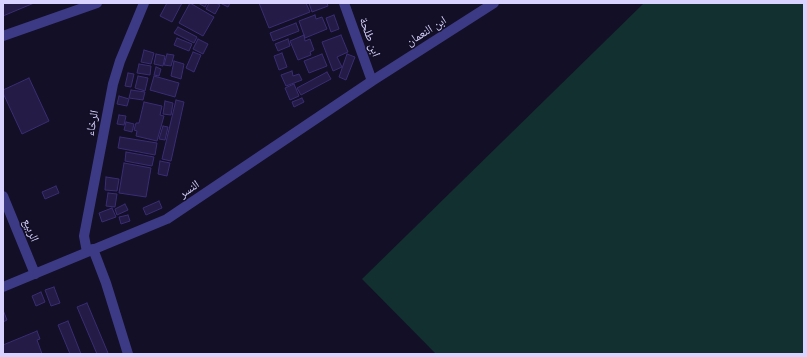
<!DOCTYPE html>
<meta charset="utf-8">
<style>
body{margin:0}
#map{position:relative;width:807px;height:357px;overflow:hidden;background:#130f26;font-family:Lato,sans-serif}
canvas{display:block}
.frame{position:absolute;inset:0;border:4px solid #d9d4ff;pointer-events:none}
</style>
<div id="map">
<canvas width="807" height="357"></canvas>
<div class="frame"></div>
</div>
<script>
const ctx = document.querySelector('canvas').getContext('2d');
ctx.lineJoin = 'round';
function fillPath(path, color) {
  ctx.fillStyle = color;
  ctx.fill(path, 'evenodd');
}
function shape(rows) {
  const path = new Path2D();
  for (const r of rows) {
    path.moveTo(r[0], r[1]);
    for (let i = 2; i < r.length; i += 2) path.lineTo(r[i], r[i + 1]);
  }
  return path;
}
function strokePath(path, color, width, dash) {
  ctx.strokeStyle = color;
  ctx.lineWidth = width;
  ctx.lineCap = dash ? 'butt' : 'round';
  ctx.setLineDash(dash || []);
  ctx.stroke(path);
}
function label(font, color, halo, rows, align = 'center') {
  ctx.font = font + ' Lato,"Noto Naskh Arabic",sans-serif';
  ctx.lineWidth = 3;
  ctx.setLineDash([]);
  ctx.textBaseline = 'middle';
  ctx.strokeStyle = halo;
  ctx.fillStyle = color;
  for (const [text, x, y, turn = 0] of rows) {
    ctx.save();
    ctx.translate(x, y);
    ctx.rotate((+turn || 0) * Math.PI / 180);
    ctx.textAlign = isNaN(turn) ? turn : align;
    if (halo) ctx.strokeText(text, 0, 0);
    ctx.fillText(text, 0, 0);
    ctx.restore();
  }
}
fillPath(shape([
 [644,3,802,3,804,5,804,354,436,354,362,279]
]), '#12302f');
const building = shape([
 [3,3,34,3,3,16,3,3],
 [167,3,182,3,172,22,160,16,167,3],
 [190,3,214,17,203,36,179,23,190,3],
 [198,3,207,3,205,7,198,3],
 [209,3,216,3,220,5,215,14,206,9,209,3],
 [220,3,230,3,228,7,220,3],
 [259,3,306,3,310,12,269,28,259,3],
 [309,3,327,3,328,6,312,12,309,3],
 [315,15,316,19,322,17,327,29,305,38,299,21,315,15],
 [334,15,339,29,331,32,326,18,334,15],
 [296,23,299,31,273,41,270,33,296,23],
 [178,27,197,37,194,43,174,33,178,27],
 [304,35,305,41,310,39,314,50,310,52,311,55,298,60,290,41,304,35],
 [341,35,348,52,337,57,342,67,333,71,322,42,341,35],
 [177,38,192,44,189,51,174,45,177,38],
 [198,39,208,44,203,54,193,49,198,39],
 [288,39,290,46,278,51,275,44,288,39],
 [144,50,154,53,151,64,141,62,144,50],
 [193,52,201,55,194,72,186,68,193,52],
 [282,53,287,67,279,70,274,56,282,53],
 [156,54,165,56,163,66,154,64,156,54],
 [167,54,174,55,171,66,164,65,167,54],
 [322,54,327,66,309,73,304,61,322,54],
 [347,54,355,57,346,80,339,77,347,54],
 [174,61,184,64,181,79,171,76,174,61],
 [139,64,151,66,150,75,137,73,139,64],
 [156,67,161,69,159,76,154,75,156,67],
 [292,71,293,76,299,74,302,80,286,86,281,75,292,71],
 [327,72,331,79,301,95,297,88,327,72],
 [128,73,134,74,131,87,125,86,128,73],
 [138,76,148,78,145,91,135,88,138,76],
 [154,76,179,83,175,97,150,90,154,76],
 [29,78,49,121,22,134,3,93,3,90,29,78],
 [294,84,299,96,290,100,285,88,294,84],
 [131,90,145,92,143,100,129,98,131,90],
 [119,96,129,99,127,106,117,104,119,96],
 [302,98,304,102,294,107,292,102,302,98],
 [176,100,184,102,171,161,162,159,176,100],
 [165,101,173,103,171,115,163,114,165,101],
 [144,102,162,106,160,115,164,116,157,141,136,136,137,131,134,130,136,123,139,123,144,102],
 [119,115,126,116,124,125,117,124,119,115],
 [126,122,134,124,132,132,124,130,126,122],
 [163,126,168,127,165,140,159,139,163,126],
 [120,137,157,143,155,155,118,148,120,137],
 [126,152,154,157,152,166,125,161,126,152],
 [160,161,170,163,167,176,158,174,160,161],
 [124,163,151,168,146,197,119,193,124,163],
 [106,177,119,179,117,191,105,190,106,177],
 [56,186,59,193,45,199,42,192,56,186],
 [108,193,117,194,115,207,106,206,108,193],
 [159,201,162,208,146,215,143,208,159,201],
 [125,204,128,210,117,215,115,209,125,204],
 [112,208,116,217,102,222,99,213,112,208],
 [128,215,130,221,121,224,119,217,128,215],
 [54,287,60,303,51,306,45,290,54,287],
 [41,292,45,302,36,306,32,296,41,292],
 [87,303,108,353,104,354,97,354,77,307,87,303],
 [3,310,7,320,3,322,3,310],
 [68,321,81,354,70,354,58,325,68,321],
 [37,331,40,339,37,340,42,354,3,354,3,345,37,331]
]);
fillPath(building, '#241b47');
strokePath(building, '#3b2d73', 1);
strokePath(shape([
 [344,3,372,81],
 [3,36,97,3],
 [3,196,35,274],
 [93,249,106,283,128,354],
 [87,252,84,236,113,84,120,61,144,3],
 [3,287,167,219,372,81,494,3]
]), '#3d3a85', 10);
label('12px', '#d9d4ff', '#130f26', [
 ["ابن النعمان",426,31,-32],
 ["ابن طلحة",370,37,70],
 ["الرخاء",92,123,-79],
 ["النسر",189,189,-34],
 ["الربيع",31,230,68]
]);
</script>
